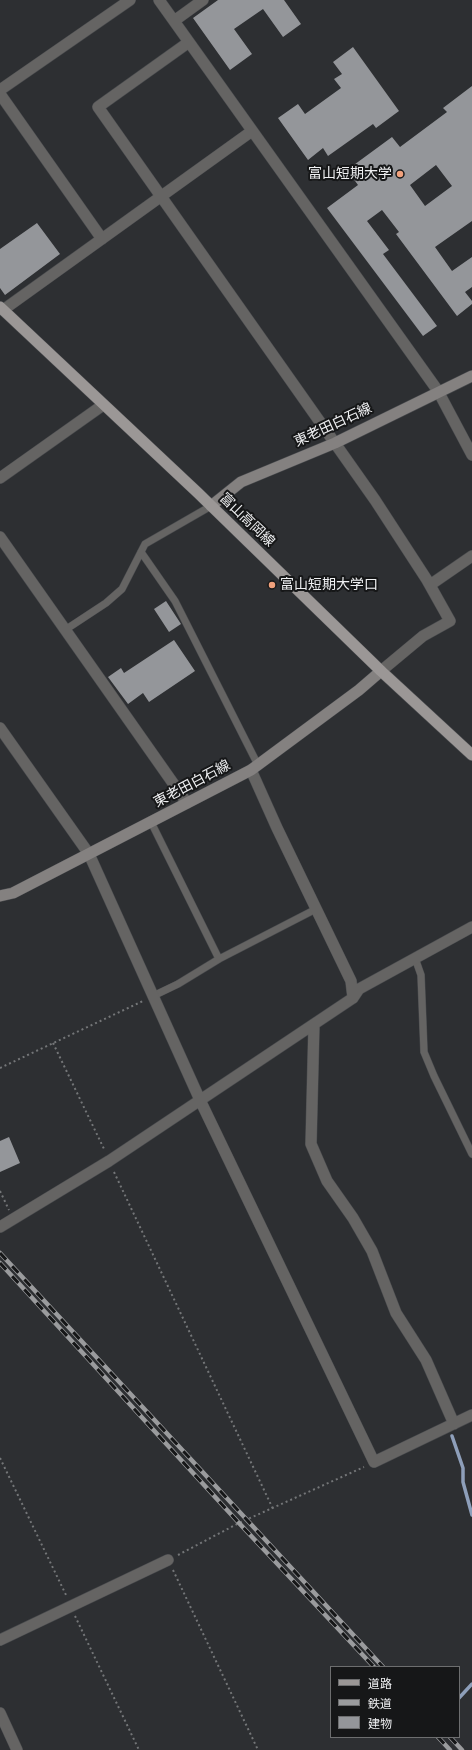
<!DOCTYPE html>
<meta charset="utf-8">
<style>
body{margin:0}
#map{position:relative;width:472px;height:1750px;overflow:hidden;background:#2d2f32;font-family:Montserrat,"Noto Sans JP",sans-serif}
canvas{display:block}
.legend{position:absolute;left:330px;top:1666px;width:130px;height:72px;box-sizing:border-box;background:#161718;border:1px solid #6d6e6f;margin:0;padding:5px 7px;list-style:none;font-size:12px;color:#eff0f2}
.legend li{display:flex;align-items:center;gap:8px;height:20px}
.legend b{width:20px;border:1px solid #6d6e6f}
</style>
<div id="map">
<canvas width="472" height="1750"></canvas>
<ul class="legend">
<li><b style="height:5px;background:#9b9796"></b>道路</li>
<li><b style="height:5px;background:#9a9b9d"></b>鉄道</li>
<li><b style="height:11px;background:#94969a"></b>建物</li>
</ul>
</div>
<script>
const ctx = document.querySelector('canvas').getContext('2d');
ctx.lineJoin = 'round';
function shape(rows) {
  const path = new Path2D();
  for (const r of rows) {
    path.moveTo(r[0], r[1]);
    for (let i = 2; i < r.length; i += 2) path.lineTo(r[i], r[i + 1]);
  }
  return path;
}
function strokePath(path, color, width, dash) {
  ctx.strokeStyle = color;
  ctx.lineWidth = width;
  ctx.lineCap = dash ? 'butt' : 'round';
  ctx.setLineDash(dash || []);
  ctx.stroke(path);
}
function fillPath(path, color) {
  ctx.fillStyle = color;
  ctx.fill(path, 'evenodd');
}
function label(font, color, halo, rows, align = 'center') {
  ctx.font = font + ' Montserrat,"Noto Sans JP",sans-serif';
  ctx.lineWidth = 4;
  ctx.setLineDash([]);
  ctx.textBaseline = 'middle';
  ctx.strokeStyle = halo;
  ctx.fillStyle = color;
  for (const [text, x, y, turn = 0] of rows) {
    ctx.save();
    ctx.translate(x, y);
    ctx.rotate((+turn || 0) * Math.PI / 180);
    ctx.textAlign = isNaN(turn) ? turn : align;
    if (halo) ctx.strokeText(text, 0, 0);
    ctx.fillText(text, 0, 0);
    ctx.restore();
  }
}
strokePath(shape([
 [452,1436,463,1468,463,1482,472,1515],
 [459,1698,472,1684]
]), '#8e9fba', 3.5);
fillPath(shape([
 [218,0,284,0,301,24,283,37,263,9,234,29,252,54,230,70,193,18],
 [353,47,399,111,376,128,373,124,328,156,323,148,308,160,278,118,298,104,305,114,341,88,334,79,342,74,333,62],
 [472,86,472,221,435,247,452,271,472,257,472,287,465,292,472,301,472,304,457,316,396,234,399,232,382,210,367,221,389,250,383,254,437,326,423,336,327,208,358,185,347,170,392,137,400,147,447,112,443,108],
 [436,165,452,186,425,206,410,185],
 [37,223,60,254,5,295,0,288,0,249],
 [166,601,181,624,169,632,154,609],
 [174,640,195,671,149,702,143,693,128,704,108,677,121,668,124,673],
 [9,1137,20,1163,0,1172,0,1141]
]), '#94969a');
const service = shape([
 [141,552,175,601,258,765],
 [65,630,106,603,122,589,145,544,211,506],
 [151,822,219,959,178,984,153,996],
 [415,958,421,975,424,1052,434,1076,472,1154],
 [219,959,316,909]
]);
const minor = shape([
 [159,0,438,391,472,455],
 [174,21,203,0],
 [189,42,98,107,375,500,427,580,450,621,423,636,381,671],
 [0,90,130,0],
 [0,94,102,239],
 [3,310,252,131],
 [0,478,103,405],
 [0,537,187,803],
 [430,585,472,556],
 [0,728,89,854,200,1100,374,1462,472,1415],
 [251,770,277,828,351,981,353,998],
 [314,1024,311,1144,327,1181,353,1218,372,1251,396,1313,426,1360,454,1424],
 [0,1227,109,1161,353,998,359,989,472,927],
 [0,1640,168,1560],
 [0,1713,17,1750]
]);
const secondary = shape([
 [211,506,241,482,335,443,472,376],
 [0,896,13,893,251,770,359,690,381,671]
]);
const primary = shape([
 [0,307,198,493,381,671,472,755]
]);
strokePath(service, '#484a4d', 8);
strokePath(minor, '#484a4d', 12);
strokePath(secondary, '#484a4d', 12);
strokePath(primary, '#484a4d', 12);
strokePath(shape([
 [53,1043,105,1151],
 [0,1068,143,1001],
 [114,1172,273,1509],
 [0,1191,9,1210],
 [0,1458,66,1595],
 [178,1555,239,1523,364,1467],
 [173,1570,258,1750],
 [75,1616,139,1750]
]), '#747678', 2, [2, 3]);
strokePath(service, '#656463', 7);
strokePath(minor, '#656463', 11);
strokePath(secondary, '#848180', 11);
strokePath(primary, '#9b9796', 11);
const rail = shape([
 [0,1253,383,1667],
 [0,1263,239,1523,374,1667],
 [438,1737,450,1750],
 [450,1737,462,1750]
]);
strokePath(rail, '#9a9b9d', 4.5);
strokePath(rail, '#161718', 3, [9]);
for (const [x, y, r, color] of [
 [400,174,4,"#f1a17c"],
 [272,585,4,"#f1a17c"]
]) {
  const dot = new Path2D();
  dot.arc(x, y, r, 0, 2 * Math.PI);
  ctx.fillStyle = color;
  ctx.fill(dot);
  strokePath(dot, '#161718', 1.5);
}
label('14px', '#eff0f2', '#161718', [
 ["富山短期大学",392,174],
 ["富山短期大学口",280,585,"left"]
], 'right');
label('14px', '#eff0f2', '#161718', [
 ["東老田白石線",333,425,-25],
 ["富山高岡線",247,520,44],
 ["東老田白石線",192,784,-28]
]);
</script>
